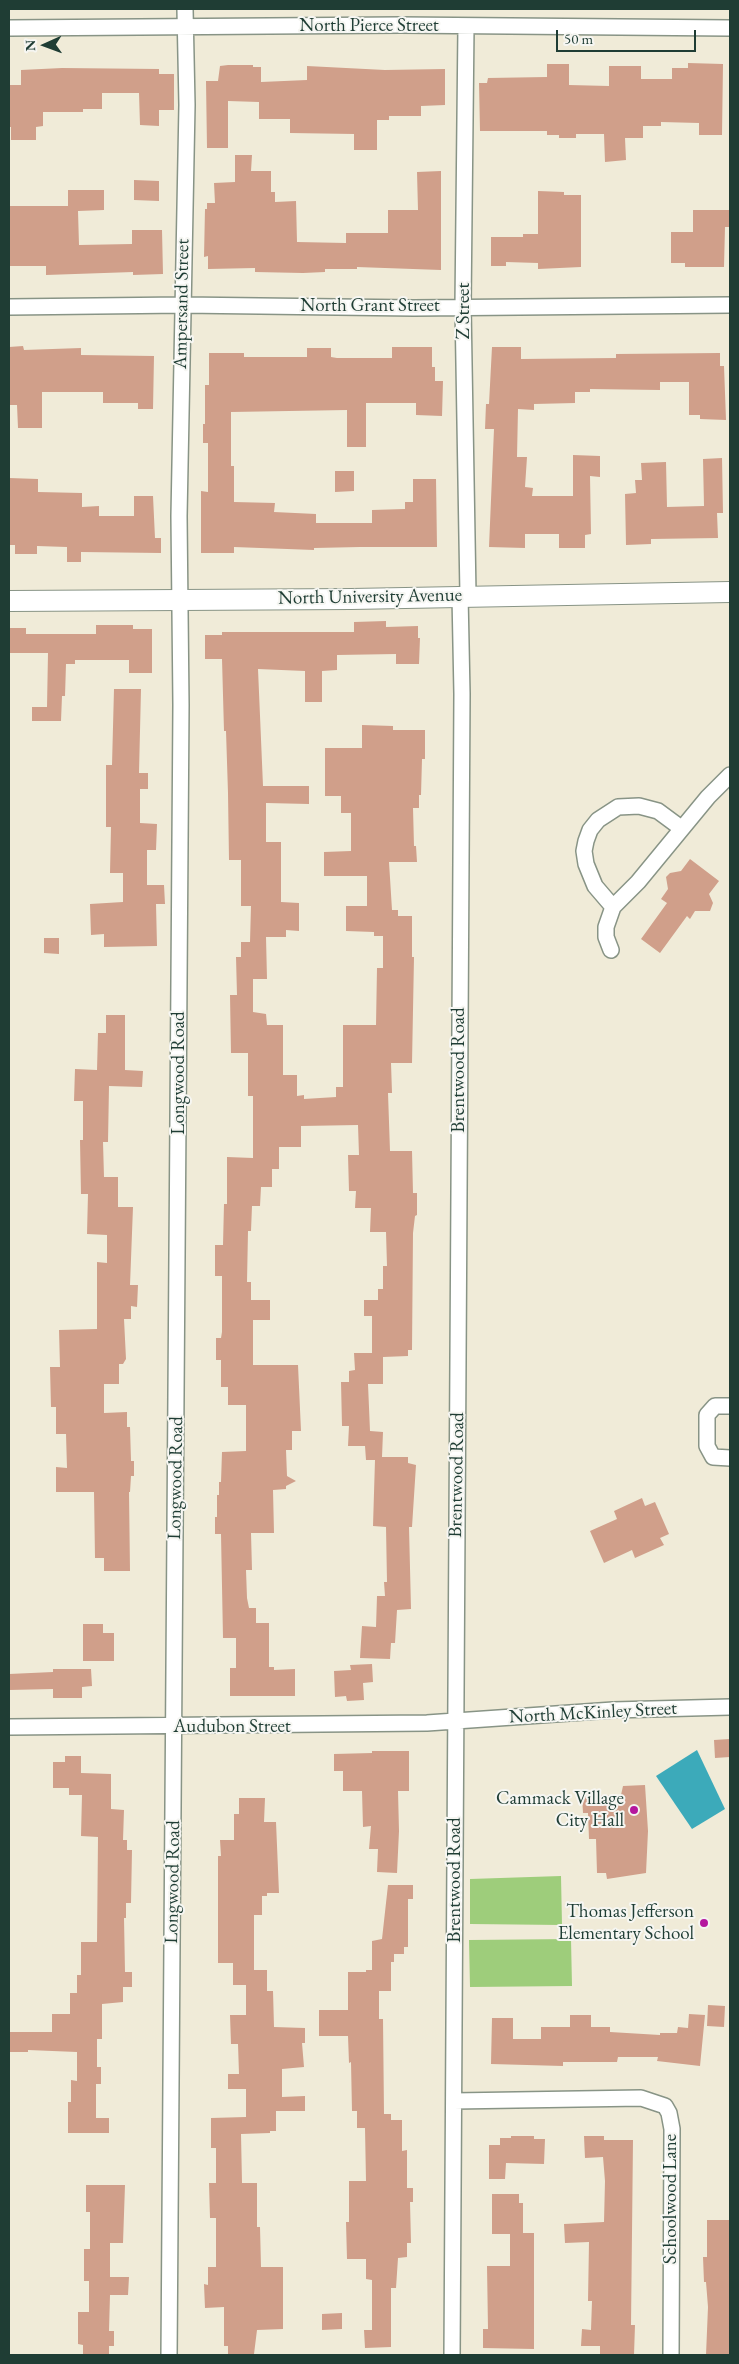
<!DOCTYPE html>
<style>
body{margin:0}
#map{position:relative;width:739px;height:2364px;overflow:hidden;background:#f0ebd8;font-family:"EB Garamond",serif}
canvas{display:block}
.frame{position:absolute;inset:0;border:10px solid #1f3d34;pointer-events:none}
.north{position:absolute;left:20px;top:20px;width:50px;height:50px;-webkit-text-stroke:4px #f6f6f2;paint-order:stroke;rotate:268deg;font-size:14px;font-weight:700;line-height:20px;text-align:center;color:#1f3d34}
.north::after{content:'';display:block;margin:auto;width:18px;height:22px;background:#1f3d34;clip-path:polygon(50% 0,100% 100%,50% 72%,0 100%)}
.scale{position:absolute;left:556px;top:30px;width:140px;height:22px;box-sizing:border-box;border:2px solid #1f3d34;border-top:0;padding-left:6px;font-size:15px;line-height:18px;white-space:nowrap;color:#1f3d34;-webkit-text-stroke:4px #f6f6f2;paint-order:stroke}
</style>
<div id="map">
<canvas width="739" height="2364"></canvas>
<div class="frame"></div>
<div class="north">N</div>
<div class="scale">50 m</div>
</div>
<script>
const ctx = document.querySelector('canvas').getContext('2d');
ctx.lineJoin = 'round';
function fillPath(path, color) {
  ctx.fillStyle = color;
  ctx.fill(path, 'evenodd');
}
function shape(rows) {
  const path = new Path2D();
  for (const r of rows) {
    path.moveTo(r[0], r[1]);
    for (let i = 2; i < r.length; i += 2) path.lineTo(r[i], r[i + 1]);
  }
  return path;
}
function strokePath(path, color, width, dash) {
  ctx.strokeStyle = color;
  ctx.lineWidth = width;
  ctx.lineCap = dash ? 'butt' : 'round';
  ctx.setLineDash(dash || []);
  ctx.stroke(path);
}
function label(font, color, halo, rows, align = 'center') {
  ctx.font = font + ' "EB Garamond",serif';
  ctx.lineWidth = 4;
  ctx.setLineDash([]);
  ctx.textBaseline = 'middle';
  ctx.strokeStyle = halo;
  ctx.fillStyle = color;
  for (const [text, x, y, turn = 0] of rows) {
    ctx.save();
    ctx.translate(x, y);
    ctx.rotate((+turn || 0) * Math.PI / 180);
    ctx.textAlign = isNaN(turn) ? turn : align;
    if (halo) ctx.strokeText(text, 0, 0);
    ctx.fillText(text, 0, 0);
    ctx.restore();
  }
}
fillPath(shape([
 [561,1876,562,1925,470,1924,470,1879],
 [571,1939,572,1986,470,1987,469,1940]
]), '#9ecd7b');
fillPath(shape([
 [697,1750,725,1809,692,1829,656,1776]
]), '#3caaba');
fillPath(shape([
 [688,63,723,64,722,135,699,135,699,123,661,122,661,126,643,126,643,138,625,138,626,160,605,162,604,134,576,134,576,138,559,138,559,135,547,135,547,131,480,131,479,83,487,83,488,78,547,77,547,64,569,64,569,85,609,86,609,66,641,66,641,79,672,79,672,68,688,68],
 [228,65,253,65,253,67,261,67,261,82,307,80,307,66,385,70,445,69,445,105,421,106,421,116,389,116,389,120,377,120,377,150,354,150,354,134,290,133,290,119,259,119,259,102,228,101,228,148,207,148,206,81,218,81,220,66],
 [62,68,159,69,159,74,174,74,174,110,159,110,159,126,140,125,139,93,102,93,102,109,83,109,83,112,43,112,43,126,36,127,36,140,11,140,11,127,9,127,10,85,21,85,21,70],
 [235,155,252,155,251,171,271,171,271,192,275,192,275,202,296,201,297,242,346,243,346,233,388,233,388,210,418,210,417,172,441,171,441,270,357,267,357,269,325,269,325,272,303,273,255,272,255,268,208,269,208,256,204,257,205,209,207,209,207,203,215,203,214,183,235,182],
 [134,180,159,181,159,201,134,200],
 [68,190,104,190,104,210,78,211,79,245,132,244,132,230,162,230,163,274,133,275,133,272,46,275,46,266,9,266,9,206,68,206],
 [538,191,564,192,564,195,581,195,581,267,538,269,538,263,506,262,506,266,491,266,491,237,523,237,523,234,538,234],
 [693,210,730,210,730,227,725,227,724,267,685,267,685,263,671,263,671,232,693,232],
 [23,346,24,350,81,348,81,355,154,356,153,409,138,409,138,403,103,403,103,392,42,392,42,428,18,428,17,405,10,405,9,347],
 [392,347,432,347,432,367,435,367,435,381,443,381,442,416,416,415,416,403,366,403,366,447,347,447,347,410,231,412,231,466,234,466,234,502,275,503,274,512,316,514,316,523,372,523,372,510,405,509,405,502,413,502,413,479,436,479,437,547,360,547,314,548,314,550,234,547,234,553,201,553,201,491,208,492,208,443,203,443,203,424,205,424,205,385,209,385,209,353,244,353,244,357,307,357,307,348,331,348,331,357,337,358,392,358],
 [492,347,521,347,521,359,616,358,616,354,720,353,720,366,724,366,726,420,700,419,700,415,689,415,689,382,660,382,660,390,590,389,590,392,575,392,575,403,534,404,534,410,518,409,517,457,527,457,525,487,533,488,532,496,573,496,573,455,600,456,600,477,590,476,591,534,585,535,585,548,559,548,559,534,525,534,525,548,489,547,494,429,485,429,486,404,489,404],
 [722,458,723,513,717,513,718,538,651,539,651,544,626,545,625,494,636,493,635,480,642,480,641,463,666,462,667,507,704,506,703,459],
 [335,471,354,471,354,491,335,492],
 [9,478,38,479,38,492,82,493,82,507,99,506,99,516,134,516,134,496,153,496,155,538,161,538,161,553,81,552,81,562,67,562,67,547,37,546,37,554,15,554,15,545,9,545],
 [386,621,386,627,418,626,418,638,420,638,419,664,396,664,396,654,337,655,337,670,322,671,322,702,305,702,305,671,258,669,263,786,309,786,309,804,266,803,266,842,281,842,281,902,299,903,299,931,286,930,286,937,266,937,267,979,253,979,253,1012,266,1014,267,1025,283,1025,283,1075,297,1075,297,1096,304,1095,304,1099,336,1097,336,1087,343,1087,343,1025,376,1025,377,968,383,968,383,936,374,936,374,932,346,931,346,906,367,906,367,876,324,876,324,852,351,851,351,813,341,813,341,796,325,796,325,748,362,748,362,725,393,726,393,730,425,730,425,759,422,759,421,795,419,795,419,808,413,808,414,846,416,846,417,862,389,862,392,910,398,910,398,916,412,916,412,957,414,957,412,1063,391,1063,392,1093,388,1093,390,1151,412,1151,413,1193,417,1193,417,1215,415,1216,413,1233,412,1350,408,1350,408,1356,383,1357,383,1384,368,1384,370,1431,383,1432,382,1457,408,1457,408,1463,416,1465,412,1527,409,1527,411,1609,397,1610,395,1643,391,1643,390,1659,360,1658,362,1626,376,1627,377,1596,385,1596,384,1582,387,1582,386,1527,373,1526,375,1460,366,1460,365,1446,348,1446,349,1426,342,1426,341,1382,349,1382,349,1371,355,1370,354,1353,372,1353,372,1316,364,1316,364,1300,378,1300,378,1289,383,1289,383,1266,387,1266,386,1232,370,1232,371,1208,355,1208,356,1191,349,1191,348,1155,359,1155,358,1125,301,1126,301,1147,279,1147,279,1169,272,1169,272,1187,261,1187,260,1206,252,1206,251,1231,248,1231,247,1282,251,1282,251,1300,270,1300,270,1320,253,1320,253,1365,298,1365,301,1431,292,1431,292,1450,286,1450,287,1476,296,1481,286,1486,286,1489,273,1490,274,1533,251,1533,252,1570,246,1570,247,1598,249,1608,256,1608,256,1623,269,1623,269,1667,274,1667,274,1670,295,1669,295,1696,230,1696,230,1668,236,1668,236,1638,223,1638,221,1534,215,1534,215,1517,217,1517,217,1495,219,1495,219,1482,221,1482,222,1452,246,1451,246,1405,228,1405,228,1387,221,1387,221,1360,216,1360,216,1338,221,1338,222,1332,222,1276,215,1276,215,1245,223,1245,224,1204,227,1204,227,1157,253,1158,253,1096,248,1096,248,1053,231,1053,230,995,237,995,236,957,241,957,241,942,250,942,251,906,241,906,241,860,229,860,228,793,226,731,224,731,222,659,205,659,205,635,222,635,222,632,354,632,354,622],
 [96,625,133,625,133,629,152,629,152,673,129,673,129,660,75,660,75,664,66,664,65,696,62,696,61,721,32,721,32,707,47,707,48,653,9,653,9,628,26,628,26,634,96,634],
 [114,689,141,689,139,773,148,773,148,789,140,789,140,823,157,824,156,850,147,850,147,885,164,885,165,904,156,904,157,946,104,947,104,934,91,935,90,904,123,902,123,873,110,873,111,827,106,827,106,765,112,765],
 [690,859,719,881,709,894,713,903,710,911,695,911,690,919,687,916,660,953,641,939,667,903,661,899,668,889,666,877,670,873,681,871],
 [44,938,59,938,59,954,44,953],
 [106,1015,125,1015,125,1070,143,1071,142,1087,109,1086,108,1142,103,1142,104,1177,118,1177,118,1207,133,1207,130,1285,138,1285,137,1307,131,1306,131,1319,124,1319,126,1359,123,1364,119,1364,119,1384,104,1384,104,1413,127,1412,127,1427,130,1427,131,1461,134,1461,134,1476,131,1476,130,1492,129,1492,130,1571,104,1571,104,1558,95,1558,94,1492,56,1492,56,1467,67,1468,66,1434,56,1434,56,1407,51,1407,50,1367,60,1367,59,1330,97,1329,97,1262,107,1263,107,1235,87,1234,88,1194,81,1194,80,1140,83,1140,83,1101,74,1101,75,1069,97,1070,98,1033,106,1033],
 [642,1498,645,1506,655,1502,669,1534,660,1538,664,1545,635,1558,632,1550,604,1563,590,1531,617,1519,614,1511],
 [83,1624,103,1624,103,1633,114,1633,114,1661,83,1661],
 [372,1664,373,1682,363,1683,364,1700,347,1701,346,1696,335,1697,334,1671,351,1670,350,1665],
 [53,1669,91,1669,92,1686,82,1687,82,1698,53,1698,53,1689,9,1690,9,1674,53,1672],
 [730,1739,730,1757,715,1758,714,1740],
 [372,1751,409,1751,409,1791,398,1791,399,1831,397,1873,377,1872,378,1849,369,1849,371,1826,363,1827,362,1791,343,1791,343,1771,334,1771,334,1754,372,1753],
 [65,1756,81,1756,81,1773,111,1774,111,1809,124,1810,123,1840,127,1840,127,1850,132,1850,131,1903,126,1903,126,1918,124,1918,125,1972,132,1972,132,1987,123,1987,123,2002,102,2004,102,2039,97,2039,97,2067,101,2067,101,2084,96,2084,96,2118,109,2118,109,2133,68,2133,68,2102,71,2102,71,2080,77,2081,77,2052,28,2050,28,2052,9,2052,9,2032,52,2032,52,2014,70,2014,70,1993,77,1993,77,1975,81,1975,81,1942,97,1942,98,1837,81,1836,82,1795,69,1795,69,1788,53,1788,53,1762,65,1762],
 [645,1785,648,1831,646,1873,607,1879,606,1873,597,1873,596,1839,589,1839,588,1813,583,1813,582,1796,621,1795,623,1786],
 [239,1798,265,1798,264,1822,276,1822,279,1893,267,1893,267,1896,262,1896,262,1915,254,1915,254,1970,267,1970,267,1991,273,1991,274,2027,305,2028,305,2043,302,2043,304,2067,282,2069,282,2097,305,2096,305,2111,276,2111,276,2131,270,2131,270,2133,241,2134,242,2183,257,2183,257,2227,260,2227,261,2267,283,2267,283,2329,257,2330,254,2354,228,2354,228,2346,224,2346,224,2307,205,2308,204,2284,208,2285,208,2267,216,2267,216,2218,210,2218,209,2183,216,2183,216,2148,211,2148,211,2118,246,2117,246,2089,228,2089,228,2074,239,2074,238,2044,231,2044,230,2015,246,2015,246,1985,233,1985,233,1963,218,1963,218,1856,221,1856,220,1840,234,1840,234,1814,239,1814],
 [388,1885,413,1885,413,1899,408,1899,408,1947,404,1947,404,1954,394,1954,394,1962,391,1962,391,1991,379,1991,379,2019,383,2019,384,2114,391,2114,391,2120,402,2120,402,2151,407,2150,407,2188,413,2188,413,2202,410,2202,411,2243,407,2243,407,2257,398,2258,396,2288,391,2288,391,2347,365,2348,364,2330,372,2330,372,2280,366,2279,366,2259,347,2259,346,2222,349,2222,349,2181,366,2181,365,2128,357,2128,357,2111,352,2111,351,2062,349,2063,348,2036,319,2036,319,2010,348,2010,348,1972,366,1972,366,1970,372,1970,372,1941,382,1939],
 [708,2005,725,2006,724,2027,707,2026],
 [689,2014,705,2015,700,2066,657,2061,658,2057,618,2057,617,2062,563,2062,563,2066,491,2064,492,2018,513,2018,513,2039,541,2039,541,2027,570,2027,570,2015,591,2015,591,2027,610,2027,610,2032,660,2035,660,2033,677,2033,678,2027,688,2028],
 [511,2136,534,2136,534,2139,545,2139,544,2164,506,2163,505,2179,489,2179,489,2145,500,2145,500,2138,511,2138],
 [584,2136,604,2136,604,2140,633,2140,631,2325,635,2325,634,2355,600,2355,600,2346,581,2346,582,2329,591,2330,592,2301,588,2301,589,2242,565,2243,564,2224,604,2222,605,2181,603,2157,585,2158],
 [86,2185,125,2185,123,2243,110,2243,110,2277,129,2277,128,2295,110,2295,109,2331,114,2331,114,2346,109,2346,109,2354,83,2354,83,2345,78,2344,78,2312,89,2312,89,2281,84,2281,84,2249,90,2249,90,2212,86,2212],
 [492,2194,519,2194,519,2203,523,2203,523,2233,534,2233,534,2349,483,2348,483,2329,488,2329,487,2266,510,2266,510,2234,492,2234],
 [707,2220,730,2220,730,2355,706,2355,708,2307,706,2282,704,2282,703,2257,707,2257],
 [342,2313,342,2329,322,2330,322,2314]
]), '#d09f8a');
const minor = shape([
 [466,26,463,306,468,595],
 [9,28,400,25,730,28],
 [9,307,183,305,414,308,730,305],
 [613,907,595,886,586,864,584,851,586,841,590,830,598,820,618,807,639,806,658,811,681,828],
 [611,950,606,937,606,927,613,907,638,882,708,797,730,775],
 [730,1406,715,1406,707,1415,707,1446,713,1457,730,1458],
 [9,1727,427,1723,613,1710,730,1707],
 [454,2101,641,2098,665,2106,669,2113,672,2129,671,2355],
 [169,2355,181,705,179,516,187,105,185,9],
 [452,2355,462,694,460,595]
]);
const tertiary = shape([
 [9,601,351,599,730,592]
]);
strokePath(minor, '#889486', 18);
strokePath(tertiary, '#889486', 22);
strokePath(minor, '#fff', 15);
strokePath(tertiary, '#fff', 20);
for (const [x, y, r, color] of [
 [634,1810,5,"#b5179e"],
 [704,1923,5,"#b5179e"]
]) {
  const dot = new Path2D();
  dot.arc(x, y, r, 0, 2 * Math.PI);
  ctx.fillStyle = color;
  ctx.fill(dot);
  strokePath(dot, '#f6f6f2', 2);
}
label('19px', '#1f3d34', '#f6f6f2', [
 ["North Pierce Street",369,26],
 ["Ampersand Street",182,304,-89],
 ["North Grant Street",370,306],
 ["Z Street",464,311,-90],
 ["North University Avenue",370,597,-1],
 ["Brentwood Road",459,1070,-90],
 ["Longwood Road",179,1073,-90],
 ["Brentwood Road",457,1475,-89],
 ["Longwood Road",176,1478,-89],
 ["North McKinley Street",593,1713,-3],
 ["Audubon Street",232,1727],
 ["Brentwood Road",455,1880,-90],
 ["Longwood Road",173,1882,-89],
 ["Schoolwood Lane",671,2199,-90]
]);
label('19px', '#1f3d34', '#f6f6f2', [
 ["Cammack Village",624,1799],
 ["City Hall",624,1821],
 ["Thomas Jefferson",694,1912],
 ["Elementary School",694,1934]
], 'right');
</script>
